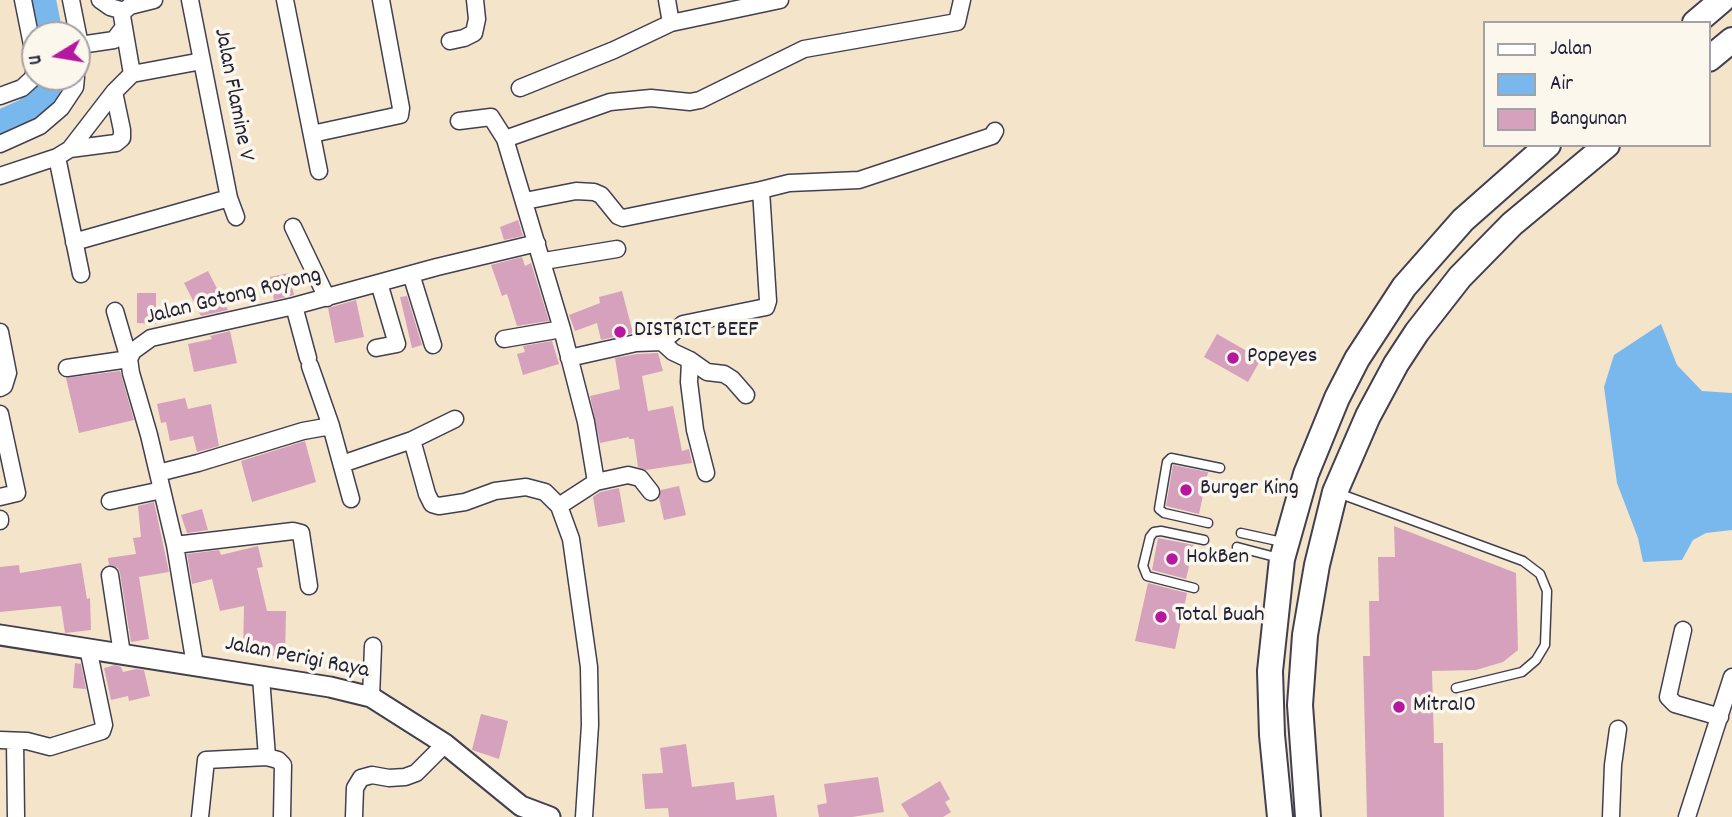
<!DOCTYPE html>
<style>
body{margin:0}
#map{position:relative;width:1732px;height:817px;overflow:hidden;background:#f4e4ca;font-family:Dekko,sans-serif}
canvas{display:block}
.legend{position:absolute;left:1483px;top:21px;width:228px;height:126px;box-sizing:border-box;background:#fbf7ec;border:2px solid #a4a2a5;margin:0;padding:9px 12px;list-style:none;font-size:21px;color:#22223b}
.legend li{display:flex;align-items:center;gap:14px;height:35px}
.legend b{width:35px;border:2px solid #a4a2a5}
.north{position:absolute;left:21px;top:21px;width:70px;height:70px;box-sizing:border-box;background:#fbf7ec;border:2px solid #a4a2a5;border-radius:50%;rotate:259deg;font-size:19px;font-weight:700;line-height:28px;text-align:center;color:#22223b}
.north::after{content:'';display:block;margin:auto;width:24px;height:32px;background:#b5179e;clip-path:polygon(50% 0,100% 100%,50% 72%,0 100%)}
</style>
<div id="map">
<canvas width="1732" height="817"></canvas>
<ul class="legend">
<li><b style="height:9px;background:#fff"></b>Jalan</li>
<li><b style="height:19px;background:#79b8ed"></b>Air</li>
<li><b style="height:19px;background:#d6a1bd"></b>Bangunan</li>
</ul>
<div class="north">U</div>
</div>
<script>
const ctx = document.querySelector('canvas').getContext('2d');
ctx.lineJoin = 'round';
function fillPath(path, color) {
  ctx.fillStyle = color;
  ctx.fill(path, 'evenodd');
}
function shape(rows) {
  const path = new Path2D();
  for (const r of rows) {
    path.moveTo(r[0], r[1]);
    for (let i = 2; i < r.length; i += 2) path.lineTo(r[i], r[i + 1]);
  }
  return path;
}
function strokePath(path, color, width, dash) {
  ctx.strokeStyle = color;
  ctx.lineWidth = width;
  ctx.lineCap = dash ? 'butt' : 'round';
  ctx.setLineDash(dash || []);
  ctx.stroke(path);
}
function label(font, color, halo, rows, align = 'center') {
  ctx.font = font + ' Dekko,sans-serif';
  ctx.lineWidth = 7;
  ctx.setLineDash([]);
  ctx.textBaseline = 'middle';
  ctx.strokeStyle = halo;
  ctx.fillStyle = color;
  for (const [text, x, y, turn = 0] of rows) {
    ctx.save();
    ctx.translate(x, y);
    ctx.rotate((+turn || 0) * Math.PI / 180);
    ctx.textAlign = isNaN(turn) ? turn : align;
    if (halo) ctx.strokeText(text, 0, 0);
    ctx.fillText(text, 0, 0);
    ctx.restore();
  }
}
fillPath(shape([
 [1661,324,1677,365,1702,391,1732,393,1732,530,1706,533,1693,540,1682,560,1643,562,1638,538,1617,483,1604,387,1614,355]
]), '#79b8ed');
strokePath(shape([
 [43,0,50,35],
 [0,123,27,111,47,91,50,77]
]), '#79b8ed', 26);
fillPath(shape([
 [518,220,523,236,504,240,500,227],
 [522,257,525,266,531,263,549,321,517,326,507,294,502,296,491,265],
 [208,271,228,310,201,316,184,283],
 [289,273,294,295,274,300,270,277],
 [622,291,633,333,601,340,597,323,575,331,569,315,600,303,599,297],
 [137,293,156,293,156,324,137,323],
 [407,296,422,345,412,348,400,297],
 [356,300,364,337,335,343,328,308],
 [230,331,237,363,194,372,188,344,212,339,210,336],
 [1217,334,1261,359,1248,382,1204,357],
 [552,341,559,364,523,375,517,354,525,352,523,346],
 [658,353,663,371,642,376,648,411,673,406,682,451,689,449,692,463,646,470,638,467,634,439,629,439,629,437,600,443,590,396,620,389,615,358,637,354],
 [120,371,134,420,79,433,66,378],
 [185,398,188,409,211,404,219,446,197,452,193,436,170,441,166,422,161,423,157,404],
 [305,441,316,482,252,502,241,461],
 [1173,465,1208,472,1199,514,1166,506],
 [679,486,686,515,664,520,659,498,661,490],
 [619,488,625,522,598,527,593,497,600,492],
 [154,502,169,572,139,577,149,639,131,642,120,573,118,568,109,565,108,558,136,554,133,538,141,537,138,506],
 [202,509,208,530,187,533,181,515],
 [1394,526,1516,573,1518,650,1503,662,1476,670,1432,671,1434,743,1443,743,1444,817,1367,817,1363,656,1370,656,1369,601,1379,601,1378,557,1395,557],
 [1158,538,1194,545,1186,579,1152,570],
 [258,546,263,567,257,568,267,611,286,611,285,656,243,655,244,606,220,611,212,579,192,584,187,554,219,550,221,555],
 [81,563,87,599,90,598,91,630,65,633,61,606,0,612,0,567,19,565,20,573],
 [1148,583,1187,593,1175,649,1135,641],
 [75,663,81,664,86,689,73,688],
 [115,665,121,667,123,672,136,669,144,670,150,696,129,701,128,696,111,700,104,668],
 [481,714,508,721,499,759,472,750],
 [686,744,692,787,734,782,736,800,774,795,777,817,669,817,668,808,645,809,642,774,663,773,660,748],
 [878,777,884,812,852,817,819,817,817,805,827,803,824,784],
 [940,781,950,799,945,802,951,812,943,817,909,817,901,804]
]), '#d6a1bd');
const service = shape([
 [1338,493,1523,561,1540,574,1547,591,1545,645,1536,660,1522,672,1456,688],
 [1208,523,1164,513,1159,509,1167,462,1171,458,1176,459,1220,468],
 [1241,533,1282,542],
 [1237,547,1279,558],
 [1194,588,1147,576,1143,566,1150,537,1154,532,1161,531,1204,540]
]);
const minor = shape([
 [23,0,35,60],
 [71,0,80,45,77,70],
 [100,0,110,7,124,11],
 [190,0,229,198,236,217],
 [285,0,319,171],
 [667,0,671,23],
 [124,11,122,16,132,74],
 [124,11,130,6,154,0],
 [450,41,464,38,474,33,477,19,475,0],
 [80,45,114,40,124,27],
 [132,74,202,61],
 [520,88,614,50,671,23,780,0],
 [0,96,22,88,33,78,35,67],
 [459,121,491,117,505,139,562,329,586,422,596,482,628,475,640,478,651,492],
 [312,134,400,115,401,108,381,0],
 [505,139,610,102,651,98,690,102,700,100,804,49,957,22,962,0],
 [0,144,40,126,61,108,75,87,76,77],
 [70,149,116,143,122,138,122,130,114,92],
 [57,157,81,274],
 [0,176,57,157,70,149,114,92,132,74],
 [525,201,576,191,594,192,601,195,618,216,623,218,761,190],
 [293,227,327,298],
 [74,242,229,198],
 [544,261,617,249],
 [411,274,433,345],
 [294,306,308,358],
 [0,332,8,373,4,386,0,388],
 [504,339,562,329],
 [662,342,683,324,766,307,768,301,761,190,789,183,859,180,992,136,995,131],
 [376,348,397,344,379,283],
 [569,358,636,343,662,342,673,352,690,360,707,372,724,374,732,379,746,395],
 [690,360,689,382,695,430,706,473],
 [310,366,331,426],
 [67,368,129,359,115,311],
 [0,414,17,493,0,497],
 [412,440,427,494,432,504,439,506,465,502,495,491,526,487,545,492,559,506,571,539,589,667,590,725,584,817],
 [342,464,412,440,455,419],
 [158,473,198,463,303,431,331,426,351,499],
 [110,501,162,490],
 [559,506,596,482],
 [0,519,0,521],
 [175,545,293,531,301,533,309,586],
 [110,575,122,654],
 [1683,630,1668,697,1675,704,1720,717],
 [195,665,175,545,149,435,131,373,129,359,133,351,151,338,294,306,437,267,537,243],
 [261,677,267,757],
 [371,697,373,646],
 [0,740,27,741,50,747,102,731,104,725,88,648],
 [15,741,16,817],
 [200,817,206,760,267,757,278,760,283,765,282,817],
 [354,817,355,788,361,778,372,775,389,778,405,777,416,773,445,744],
 [1611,817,1613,765,1618,729],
 [1687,817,1732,677]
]);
const tertiary = shape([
 [0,635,330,687,371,697,445,744,521,806,550,817]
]);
const primary = shape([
 [1695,23,1722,0],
 [1709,59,1732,40],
 [1280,817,1272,735,1270,671,1282,559,1306,474,1337,398,1357,359,1404,287,1463,220,1548,145],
 [1308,817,1300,705,1305,635,1317,565,1335,492,1368,416,1396,364,1417,332,1460,277,1512,224,1607,145]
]);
strokePath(service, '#423f50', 11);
strokePath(minor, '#423f50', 19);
strokePath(tertiary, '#423f50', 23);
strokePath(primary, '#423f50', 28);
strokePath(service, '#fff', 8);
strokePath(minor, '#fff', 16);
strokePath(tertiary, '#fff', 19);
strokePath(primary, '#fff', 24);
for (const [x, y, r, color] of [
 [620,332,7,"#b5179e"],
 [1233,358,7,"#b5179e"],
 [1186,490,7,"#b5179e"],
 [1172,559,7,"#b5179e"],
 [1161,617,7,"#b5179e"],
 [1399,707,7,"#b5179e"]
]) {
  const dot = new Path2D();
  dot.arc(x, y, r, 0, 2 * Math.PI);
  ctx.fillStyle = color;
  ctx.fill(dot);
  strokePath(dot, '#fbf7ec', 2.5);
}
label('23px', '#22223b', '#fbf7ec', [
 ["Jalan Flamine V",232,95,79],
 ["Jalan Gotong Royong",234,298,-14],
 ["Jalan Perigi Raya",297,659,11]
]);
label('23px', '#22223b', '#fbf7ec', [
 ["DISTRICT BEEF",634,332],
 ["Popeyes",1247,358],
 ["Burger King",1200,490],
 ["HokBen",1186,559],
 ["Total Buah",1175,617],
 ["Mitra10",1413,707]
], 'left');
</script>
